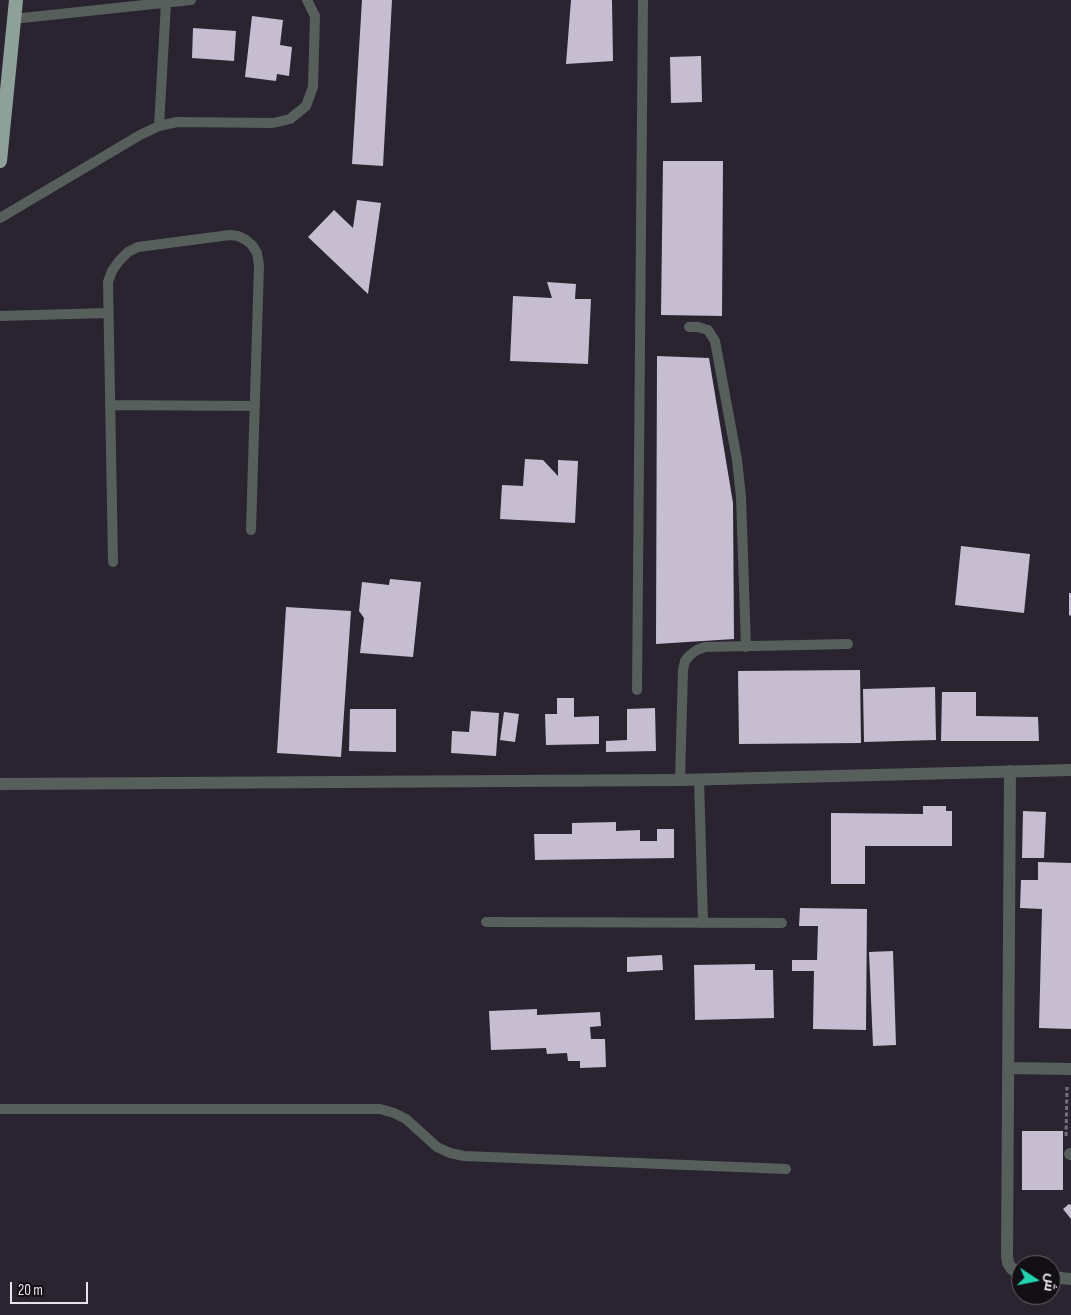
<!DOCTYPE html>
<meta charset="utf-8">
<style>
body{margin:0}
#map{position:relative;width:1071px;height:1315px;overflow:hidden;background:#2a2431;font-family:"Sofia Sans Condensed",Cairo,sans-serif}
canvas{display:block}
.north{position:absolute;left:1011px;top:1255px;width:50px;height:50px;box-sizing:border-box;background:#120f15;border:1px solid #67646b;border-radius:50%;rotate:101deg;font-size:14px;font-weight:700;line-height:20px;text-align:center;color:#e7e3ec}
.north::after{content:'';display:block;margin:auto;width:18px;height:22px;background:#22d5af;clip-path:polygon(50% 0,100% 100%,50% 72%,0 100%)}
.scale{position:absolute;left:10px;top:1282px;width:78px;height:22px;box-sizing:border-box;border:2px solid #e7e3ec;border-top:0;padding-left:6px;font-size:15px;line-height:18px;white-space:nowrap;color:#e7e3ec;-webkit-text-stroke:4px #120f15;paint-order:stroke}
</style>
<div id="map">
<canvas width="1071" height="1315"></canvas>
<div class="north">ش</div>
<div class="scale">20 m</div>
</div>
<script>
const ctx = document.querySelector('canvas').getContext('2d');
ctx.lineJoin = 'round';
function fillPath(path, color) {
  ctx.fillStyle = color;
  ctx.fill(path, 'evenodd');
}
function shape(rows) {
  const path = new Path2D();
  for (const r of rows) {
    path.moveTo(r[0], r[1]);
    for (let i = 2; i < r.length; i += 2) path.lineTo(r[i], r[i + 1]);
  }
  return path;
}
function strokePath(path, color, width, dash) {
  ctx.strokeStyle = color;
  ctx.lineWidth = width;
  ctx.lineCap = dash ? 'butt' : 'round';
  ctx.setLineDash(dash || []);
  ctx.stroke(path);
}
fillPath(shape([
 [362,0,392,0,383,166,352,164],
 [571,0,612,0,613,61,566,64],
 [252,16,283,20,280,45,292,47,289,76,277,74,276,81,245,77],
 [193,28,236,31,234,61,192,58],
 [701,56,702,102,671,103,670,57],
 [663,161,723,161,722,316,661,315],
 [357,200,381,203,368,294,308,237,334,210,353,228],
 [547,282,576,284,575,299,591,299,588,364,510,361,513,296,552,298],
 [657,356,709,358,733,503,734,639,656,644],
 [525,459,543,460,558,476,558,460,578,461,575,523,500,519,502,485,523,486],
 [961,546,1030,554,1024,613,955,605],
 [390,579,421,582,413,657,360,653,364,618,359,611,362,582,389,585],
 [1069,593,1071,593,1071,616,1069,615],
 [286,607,351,611,341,757,277,753],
 [860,670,861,743,739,744,738,671],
 [935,687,936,740,864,742,863,689],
 [942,692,976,692,976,716,1038,717,1039,741,941,741],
 [557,698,574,698,574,717,599,716,599,744,546,745,545,714,557,714],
 [655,708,656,751,606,752,606,741,627,740,627,709],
 [350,709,396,709,396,752,349,751],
 [471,711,499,713,496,756,451,753,452,731,469,732],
 [504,712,519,714,515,742,500,740],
 [923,806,946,806,946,811,952,811,952,846,865,846,865,884,831,884,831,813,923,814],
 [1023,811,1046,812,1044,858,1022,858],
 [616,822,616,831,640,830,640,841,657,841,657,829,674,829,674,858,535,860,534,834,572,834,572,823],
 [1038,862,1071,863,1071,1029,1039,1028,1042,909,1020,908,1021,880,1038,880],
 [800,908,867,909,866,1030,813,1029,814,971,792,971,792,960,817,960,818,926,799,926],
 [893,951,896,1045,873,1046,869,952],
 [662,955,663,970,627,972,627,957],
 [755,964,755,970,773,970,774,1018,695,1020,694,965],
 [537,1009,537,1015,600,1012,601,1026,590,1027,591,1039,605,1039,606,1067,580,1068,580,1061,568,1061,567,1053,547,1054,546,1048,491,1050,489,1011],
 [1022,1131,1063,1131,1063,1190,1022,1190],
 [1069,1204,1071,1205,1071,1219,1063,1209]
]), '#c6bed0');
strokePath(shape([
 [1066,1136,1067,1087]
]), '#75707c', 3, [4, 2.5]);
strokePath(shape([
 [13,19,191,0],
 [159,126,166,3],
 [0,218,140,135,159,126,177,122,273,123,290,119,306,106,313,87,315,16,307,0],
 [0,316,108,313],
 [689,327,698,327,708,330,715,341,737,460,741,497,746,647],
 [110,405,255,406],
 [113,562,108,282,112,271,119,261,128,252,138,247,230,235,238,236,246,240,252,245,257,253,259,265,251,530],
 [637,690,643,0],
 [699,779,703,923],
 [680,780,683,670,685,661,690,655,697,650,705,647,848,644],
 [486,922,782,923],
 [0,1109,380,1109,394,1113,406,1119,437,1147,450,1153,464,1156,786,1169]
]), '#565f5c', 10);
strokePath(shape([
 [1010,771,1007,1256,1008,1263,1012,1269,1021,1274],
 [1008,1068,1071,1069],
 [1070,1154,1071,1154],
 [1051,1277,1071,1279]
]), '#565f5c', 12);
strokePath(shape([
 [0,784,680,780,1071,770]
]), '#565f5c', 12);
strokePath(shape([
 [0,161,16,0]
]), '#8ea09a', 14);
</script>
